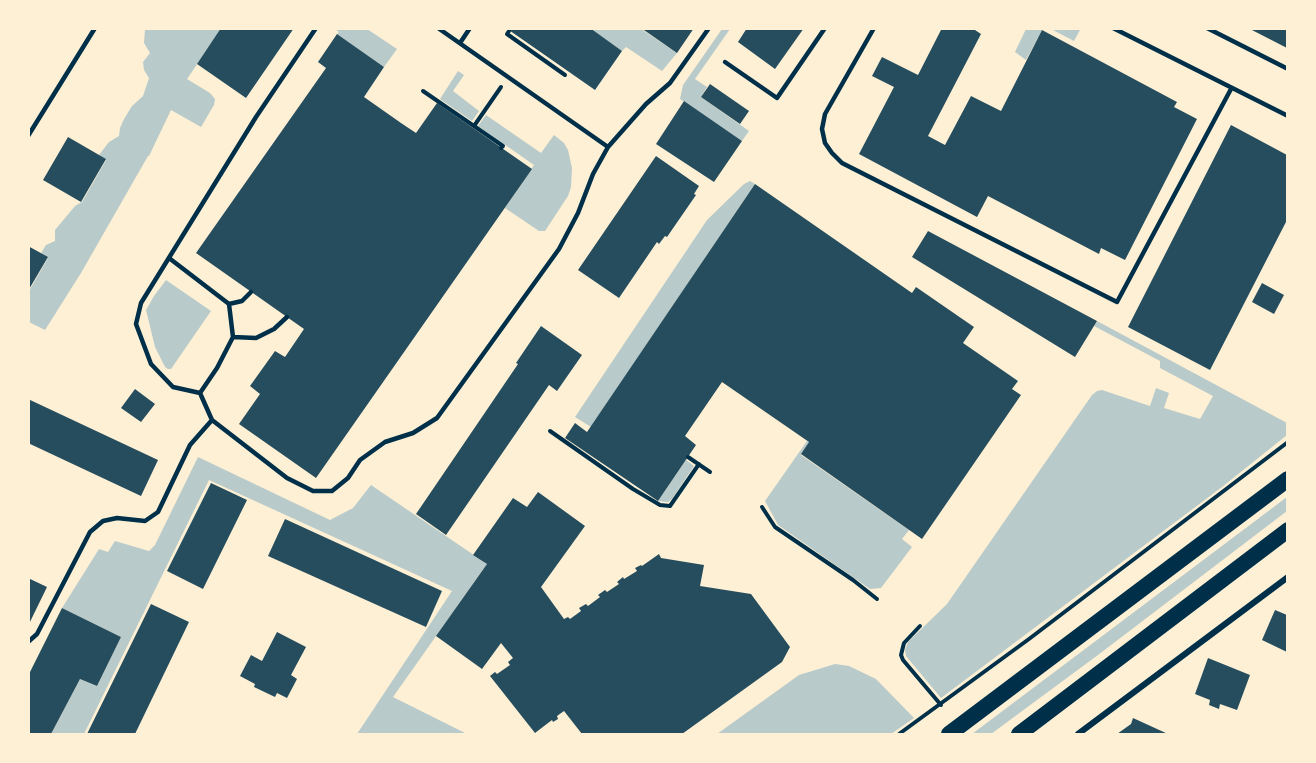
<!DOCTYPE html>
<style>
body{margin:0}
#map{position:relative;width:1316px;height:763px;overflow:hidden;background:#fdf0d5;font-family:Karla,sans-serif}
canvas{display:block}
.frame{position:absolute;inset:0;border:30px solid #fdf0d5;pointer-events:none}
</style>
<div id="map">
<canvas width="1316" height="763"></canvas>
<div class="frame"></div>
</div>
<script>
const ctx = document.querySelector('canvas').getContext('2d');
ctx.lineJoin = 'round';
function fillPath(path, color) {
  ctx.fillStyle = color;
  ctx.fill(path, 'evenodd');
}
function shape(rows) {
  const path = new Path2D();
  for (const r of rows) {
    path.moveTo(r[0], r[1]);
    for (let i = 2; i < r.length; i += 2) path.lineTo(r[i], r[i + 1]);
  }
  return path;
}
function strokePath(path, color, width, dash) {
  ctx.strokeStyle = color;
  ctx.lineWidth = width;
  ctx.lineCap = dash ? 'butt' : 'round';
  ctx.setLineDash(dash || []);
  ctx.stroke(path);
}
fillPath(shape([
 [145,29,221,29,187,79,210,93,215,99,214,105,201,127,171,110,149,156,148,156,81,273,45,330,29,322,29,291,48,258,41,253,46,245,55,241,55,230,75,206,82,202,106,160,99,155,109,142,119,136,120,128,124,119,132,106,143,96,149,78,144,70,143,62,150,53,144,43],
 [335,29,367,29,397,49,384,67,337,34,339,32],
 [590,29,641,29,677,53,662,71,626,47,622,51],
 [722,29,730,29,695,79,707,87,701,97,749,131,742,141,680,99,683,85],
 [1026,29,1042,30,1026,60,1015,52],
 [1078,29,1080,30,1074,41,1051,29],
 [458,71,464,75,453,91,479,111,472,121,440,99],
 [486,115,541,153,554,135,564,143,568,150,572,168,571,187,568,196,545,231,539,231,505,208,534,165,478,126],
 [750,181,755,184,591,427,575,417,707,220,744,184],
 [166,280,211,311,171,369,168,369,165,367,155,347,146,310,154,296],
 [1097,321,1287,423,1287,435,1222,487,941,698,906,656,905,650,908,642,947,604,1092,395,1097,391,1102,390,1150,406,1156,388,1169,393,1164,408,1200,419,1213,396,1160,368,1160,361,1094,326],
 [807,441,809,442,801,455,909,530,902,539,912,547,881,588,870,589,778,525,765,501],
 [198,457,330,520,353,508,371,485,487,564,393,697,467,734,357,734,452,591,209,480,84,734,51,734,80,679,97,686,121,637,62,608,99,549,108,552,115,541,149,551,155,545],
 [686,460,694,466,672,499,668,502,658,501],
 [1287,497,1287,511,1098,655,991,734,972,734],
 [835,664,849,666,876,679,914,718,891,734,717,734,799,675]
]), '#b9caca');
fillPath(shape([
 [221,28,294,28,246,98,197,64],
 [506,28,590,28,622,51,595,90],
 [641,28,694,28,677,53],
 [747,28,804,28,775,69,738,42],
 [942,28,972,28,981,34,928,136,945,145,971,96,1001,111,1042,30,1177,102,1174,107,1197,119,1125,260,1101,248,1099,254,988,196,977,217,859,154,894,87,872,76,882,57,918,75],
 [1248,28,1287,28,1287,48],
 [337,34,384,67,364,97,401,123,416,133,437,103,532,169,316,478,239,424,260,394,250,386,275,351,285,357,304,329,196,253,326,68,318,62],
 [710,84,749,111,740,124,701,97],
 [684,101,742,141,714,182,656,144],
 [1231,125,1287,155,1287,220,1210,370,1128,327],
 [68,137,106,159,81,202,43,180],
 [656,156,699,186,694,194,696,195,667,237,665,236,659,244,657,242,619,298,578,270],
 [755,184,912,293,916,287,974,327,963,343,1018,381,1012,389,1021,395,922,539,801,454,809,442,722,382,685,436,696,445,658,501,565,438,575,423,587,432],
 [928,231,1097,321,1075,357,912,257],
 [28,246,48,257,28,291],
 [1262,283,1284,295,1274,314,1252,302],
 [541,326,582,355,557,391,549,385,446,535,416,514,518,364,516,363],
 [135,389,155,404,141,422,121,408],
 [28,399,158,460,141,496,28,443],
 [211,483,247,500,203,589,167,571],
 [538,492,585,526,541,587,564,619,568,617,570,619,581,611,579,608,586,604,588,606,600,597,598,595,605,590,607,592,619,584,617,582,623,577,624,579,637,571,635,568,641,565,642,566,659,554,661,558,704,565,700,586,751,594,790,647,782,662,682,734,582,734,564,711,557,716,558,719,553,722,552,720,535,733,490,676,495,672,497,674,510,665,508,662,513,658,501,643,482,669,436,636,487,564,473,555,513,498,527,507],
 [285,519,442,591,426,627,268,556],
 [28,578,47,587,28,626],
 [151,604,189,622,135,734,87,734],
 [62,608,121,637,97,686,80,679,51,734,28,734,28,676],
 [1275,610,1287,615,1287,652,1262,640],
 [277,632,306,647,291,675,297,679,287,698,277,693,275,697,254,687,255,684,240,676,251,655,262,661],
 [1208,658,1250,675,1237,710,1220,704,1219,709,1209,705,1210,700,1195,694],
 [1133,718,1168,734,1117,734,1131,724]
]), '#264d5e');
strokePath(shape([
 [509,31,507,34,565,75],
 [423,91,503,146,501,148],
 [474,126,501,87],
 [550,431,633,489,660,505,670,506,699,464],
 [688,457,710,472],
 [762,507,775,527,853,580,877,599],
 [920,626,904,643,901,655,903,660,941,705],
 [899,734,1029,639,1288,442]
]), '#003049', 4);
strokePath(shape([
 [438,28,608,147,646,104,670,83,709,28],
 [874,28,825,114,822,129,825,143,832,153,842,163,1117,302,1231,89],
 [1113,28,1288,116],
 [1207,28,1288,69],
 [460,43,470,28],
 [725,62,777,98,825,28],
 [28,136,95,28],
 [169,258,229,304,233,337,217,368,200,393,173,387,151,364,136,324,141,303,256,117,316,28],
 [229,304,242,301,251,292],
 [233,337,256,338,274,329,287,317],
 [212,420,287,478,313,491,332,491,348,478,360,460,385,442,413,433,437,418,559,249,578,213,593,174,608,147],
 [28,642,37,634,90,532,103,521,117,518,145,521,158,512,190,445,212,420,200,393]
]), '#003049', 4.5);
strokePath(shape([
 [1078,734,1288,577]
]), '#003049', 6);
strokePath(shape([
 [949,734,1288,479],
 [1019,734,1288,530]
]), '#003049', 16);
</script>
